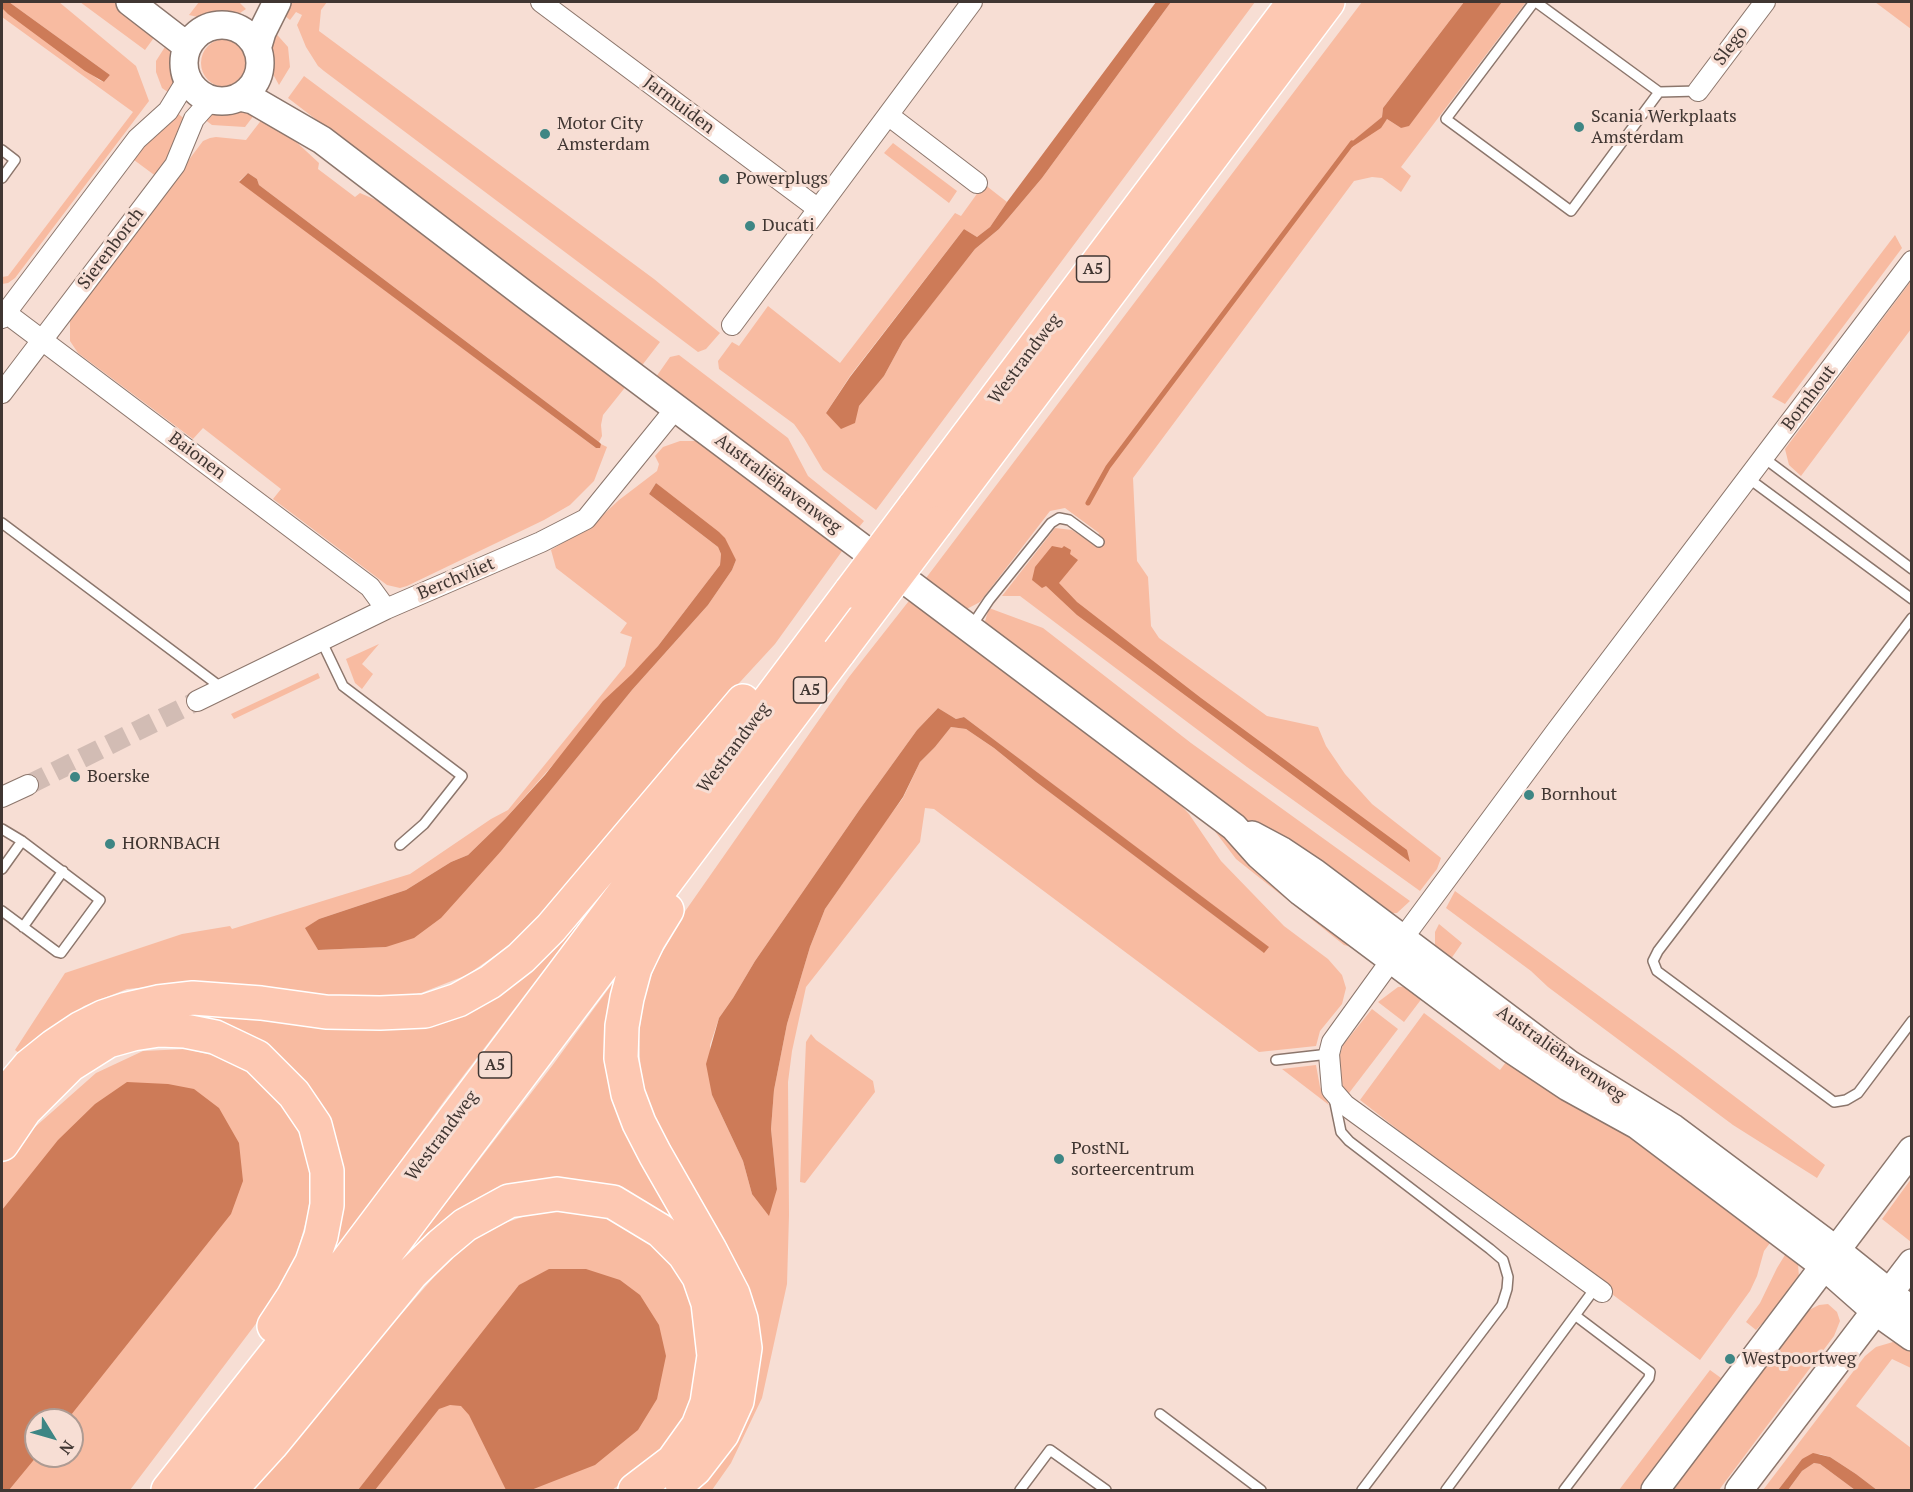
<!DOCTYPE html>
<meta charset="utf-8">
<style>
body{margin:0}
#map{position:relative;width:1913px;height:1492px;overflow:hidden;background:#f7ded4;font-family:"PT Serif",serif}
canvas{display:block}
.frame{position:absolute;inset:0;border:3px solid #403632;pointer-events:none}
.north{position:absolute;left:24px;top:1408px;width:60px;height:60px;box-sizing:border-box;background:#f7ded4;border:2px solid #ae9b93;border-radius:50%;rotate:127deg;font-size:16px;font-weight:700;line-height:24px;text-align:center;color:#403632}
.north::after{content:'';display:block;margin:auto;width:21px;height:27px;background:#3e8684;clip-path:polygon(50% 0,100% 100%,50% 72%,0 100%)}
</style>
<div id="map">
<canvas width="1913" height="1492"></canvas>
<div class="frame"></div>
<div class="north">N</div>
</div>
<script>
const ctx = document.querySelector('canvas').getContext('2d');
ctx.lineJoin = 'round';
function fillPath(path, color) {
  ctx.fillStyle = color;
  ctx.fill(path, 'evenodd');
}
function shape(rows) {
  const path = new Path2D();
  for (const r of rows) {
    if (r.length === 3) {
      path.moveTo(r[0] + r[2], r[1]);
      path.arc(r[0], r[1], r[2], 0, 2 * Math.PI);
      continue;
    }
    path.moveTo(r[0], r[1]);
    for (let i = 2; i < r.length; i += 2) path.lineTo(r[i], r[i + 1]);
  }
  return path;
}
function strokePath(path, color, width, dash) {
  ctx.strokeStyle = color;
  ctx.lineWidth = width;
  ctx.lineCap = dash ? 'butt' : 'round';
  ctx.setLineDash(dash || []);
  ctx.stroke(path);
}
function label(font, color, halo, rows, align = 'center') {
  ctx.font = font + ' "PT Serif",serif';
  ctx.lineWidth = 6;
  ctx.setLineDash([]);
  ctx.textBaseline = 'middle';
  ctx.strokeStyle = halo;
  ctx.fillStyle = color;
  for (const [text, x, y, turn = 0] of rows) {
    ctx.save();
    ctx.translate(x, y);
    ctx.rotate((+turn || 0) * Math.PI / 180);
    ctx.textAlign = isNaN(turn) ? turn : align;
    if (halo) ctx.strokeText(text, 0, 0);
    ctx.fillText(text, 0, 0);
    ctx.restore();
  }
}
fillPath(shape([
 [9,2,59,2,136,66,149,101,15,278,8,283,2,284,2,277,8,276,133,112,2,17,2,8,99,80,104,82,110,75],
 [80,2,121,2,157,28,153,39,145,50],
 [199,2,239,2,246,9,237,15,226,17,207,19,189,15],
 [287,2,327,2,321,10,319,31,654,279,720,333,706,349,698,352,324,71,318,66,306,47,297,25,302,15,296,12,290,20,280,12],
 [1171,2,1255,2,876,510,823,470,804,438,794,424,719,369,718,361,732,342,739,346,768,306,840,363,955,213,961,216,984,184,1007,202,990,227,977,237,964,229,850,376,826,413,859,406,884,376,903,341,927,310,975,249,999,229,1042,178],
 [1362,2,1464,2,1383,108,1382,117,1350,144,1387,119,1401,128,1502,2,1526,2,1401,167,1411,176,1401,192,1382,178,1372,177,1354,181,1133,478,1137,561,1148,577,1151,626,1159,638,1267,716,1318,727,1326,746,1345,774,1372,804,1441,858,1437,869,1420,891,1247,767,1020,596,1002,596,1055,528,1072,530,1094,544,1099,533,1065,508,1050,511,980,602,963,611,923,582],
 [1875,2,1911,2,1911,29],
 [272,29,288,47,290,67,279,85,274,76,270,60,269,39],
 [170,39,175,50,176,67,172,95,162,88,156,72,156,61],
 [225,63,24],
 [304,76,660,342,640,368,288,98],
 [235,107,258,110,245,127,212,125,204,119,215,110],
 [176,112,186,120,170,164,157,177,130,157],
 [266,114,319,163,318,169,355,197,360,193,397,209,627,385,603,415,601,425,602,436,599,442,259,185,257,179,248,173,239,181,596,448,601,444,607,447,594,481,570,505,544,520,407,586,400,588,387,585,273,499,281,489,203,428,193,439,78,353,70,341,70,318,203,141,210,138,216,137,246,140],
 [893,143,957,191,949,203,884,153],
 [1895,235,1902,248,1785,404,1772,397],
 [1911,281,1911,329,1801,476,1789,465,1785,449],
 [679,355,788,438,808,476,864,521,855,532,656,377,670,357],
 [680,441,697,441,845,547,775,644,683,744,586,862,520,938,467,975,421,993,385,1001,191,983,127,989,84,1006,19,1053,15,1050,65,973,182,934,230,926,232,929,410,874,491,819,508,810,625,666,632,637,620,633,627,623,556,568,551,550,592,525,619,500,657,471,659,464,655,456,663,447],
 [656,483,736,560,732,570,708,605,632,690,502,850,386,947,318,950,306,928,319,919,406,890,451,862,468,855,505,819,658,646,720,565,721,554,718,547,649,494],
 [912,597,1159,782,1189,814,1221,861,1284,926,1328,959,1342,975,1346,988,1342,1004,1320,1031,1316,1046,1259,1052,934,809,925,808,920,842,806,987,792,1051,788,1082,789,1215,787,1284,762,1398,731,1463,712,1490,696,1490,708,1479,735,1441,749,1402,760,1357,750,1301,727,1244,663,1143,641,1082,639,1032,646,989,657,962,686,910,849,677],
 [938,708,956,719,964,717,1268,947,1263,952,1036,782,994,748,966,729,951,727,935,747,920,762,903,798,855,862,856,864,825,909,810,947,787,1024,774,1090,771,1129,777,1189,752,1194,743,1161,712,1095,710,1045,719,1018,733,998,755,961,860,809,917,730],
 [989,608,1043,628,1191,743,1410,901,1397,913,1372,914,983,628],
 [379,644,362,664,373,674,362,689,355,683,346,659],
 [318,673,320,678,234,719,231,714],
 [684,780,687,782,447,1097,302,1296,300,1294,323,1251,333,1212,336,1181,332,1154,321,1120,299,1085,269,1058,239,1038,193,1026,162,1025,129,1030,90,1046,45,1079,2,1132,2,1111,20,1088,43,1066,80,1038,117,1021,161,1010,202,1006,264,1011,349,1021,388,1021,444,1012,484,997,516,973,560,928],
 [1195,805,1366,951,1344,945,1236,859],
 [1455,891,1676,1052,1825,1165,1817,1178,1733,1125,1548,987,1531,971,1446,908],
 [1439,924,1462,943,1446,966,1437,954,1435,946,1435,932],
 [639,947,617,995,615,1052,621,1097,630,1122,654,1167,709,1255,732,1316,731,1378,720,1417,697,1457,663,1490,645,1490,661,1479,686,1454,700,1435,719,1391,724,1366,724,1339,717,1306,704,1270,686,1244,666,1226,633,1203,606,1193,574,1187,538,1188,500,1197,477,1209,435,1241,385,1296,259,1450,261,1443,552,1066],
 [1410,986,1426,993,1404,1022,1378,1002,1398,987],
 [1372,1009,1398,1029,1346,1097,1340,1076,1339,1057,1343,1045],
 [1424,1013,1500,1070,1506,1062,1587,1102,1773,1239,1764,1251,1757,1276,1750,1291,1700,1360,1521,1226,1360,1100],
 [811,1034,816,1040,873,1081,875,1092,805,1183,800,1182,806,1042],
 [186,1049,220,1057,245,1070,269,1089,288,1110,308,1153,311,1184,308,1214,294,1263,258,1321,130,1490,2,1490,2,1164,35,1127,96,1073,143,1051],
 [36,1420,72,1420,72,1456,36,1456],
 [1316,1065,1320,1087,1329,1105,1282,1069],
 [1911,1179,1911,1242,1882,1219],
 [583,1210,627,1224,659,1247,685,1277,700,1314,700,1385,683,1424,655,1459,612,1490,251,1490,307,1427,391,1326,454,1254,490,1228,537,1212],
 [1788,1250,1798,1264,1799,1277,1797,1287,1756,1330,1746,1322,1760,1303,1777,1268],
 [1828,1304,1837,1312,1840,1321,1834,1336,1719,1490,1667,1490,1805,1312,1819,1305],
 [1893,1342,1911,1345,1911,1368,1892,1359,1856,1406,1911,1448,1911,1490,1877,1490,1856,1474,1830,1457,1820,1454,1802,1459,1778,1490,1763,1490,1865,1356,1876,1347],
 [1710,1370,1721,1378,1702,1413,1644,1490,1619,1490],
 [1814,1463,1820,1464,1855,1490,1788,1490,1802,1471]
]), '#f8bba1');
fillPath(shape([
 [2,2,9,2,110,75,104,82,85,71,8,14,2,8],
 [1156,2,1171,2,1042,178,999,229,975,249,903,341,884,376,859,406,855,423,841,429,826,413,850,377,964,229,977,237,990,227,1007,202],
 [1464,2,1502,2,1409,126,1401,128,1387,119,1381,128,1352,147,1349,144,1382,117,1383,108],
 [248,173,257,179,259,185,599,442,601,444,600,448,596,448,239,182],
 [656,483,719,532,725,538,736,560,732,570,708,605,632,690,502,850,441,918,414,938,386,947,318,950,305,928,319,919,406,890,451,862,468,855,505,819,545,775,603,701,632,674,658,646,720,565,721,554,718,547,649,494],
 [1052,546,1062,548,1064,546,1071,550,1070,554,1078,560,1059,583,1077,602,1201,698,1407,850,1410,862,1077,615,1046,586,1042,588,1032,580,1035,567],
 [938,708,956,719,964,717,1269,947,1264,953,1036,782,994,748,966,729,951,727,935,747,920,762,903,797,825,909,810,947,787,1024,774,1090,771,1129,777,1189,769,1216,752,1194,743,1161,712,1095,706,1064,719,1018,733,998,755,961,860,809,917,730],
 [127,1082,168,1084,194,1089,219,1108,239,1143,243,1181,231,1214,67,1420,36,1420,37,1456,9,1490,2,1490,2,1210,58,1140,95,1104],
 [549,1269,586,1269,620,1280,640,1295,659,1325,666,1356,657,1399,638,1430,595,1465,531,1490,506,1490,469,1415,461,1406,450,1405,439,1409,375,1490,358,1490,519,1285],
 [1813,1453,1830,1457,1856,1474,1877,1490,1855,1490,1820,1464,1814,1463,1802,1471,1788,1490,1778,1490,1802,1459]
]), '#cd7b58');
strokePath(shape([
 [1088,503,1108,467,1352,143]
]), '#cd7b58', 5);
strokePath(shape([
 [28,785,197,701]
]), '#d2bcb4', 20, [20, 10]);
const lane = shape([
 [1534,2,1446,119,1571,211,1659,92,1536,2],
 [1659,92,1698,91],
 [2,150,15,160,2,178],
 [1764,458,1912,569],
 [1748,478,1912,599],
 [2,523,222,688],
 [1912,618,1658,951,1653,961,1657,971,1834,1102,1846,1100,1858,1093,1912,1021],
 [971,627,989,600,1051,523,1059,518,1069,520,1099,542],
 [321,640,343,686,462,776,424,824,400,845],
 [2,829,22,841,100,900,61,953,57,952,2,911],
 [2,869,22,841],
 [23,927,63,871],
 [1276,1060,1329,1054],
 [1334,1098,1341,1132,1349,1141,1490,1249,1503,1260,1508,1277,1507,1289,1502,1305,1362,1490],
 [1160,1414,1261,1490],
 [1020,1490,1050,1450,1106,1490],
 [1446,1490,1596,1287],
 [1564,1490,1649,1378,1650,1372,1576,1316]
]);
const street = shape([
 [541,2,817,208],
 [1698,91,1765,2],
 [888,115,977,183],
 [2,310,370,587,386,609],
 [2,318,137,139,168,111,187,80],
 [732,325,972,2],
 [2,393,175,165,194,119,211,100],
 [197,701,386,609,541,542,586,519,676,408],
 [2,797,28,785],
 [1602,1292,1345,1105,1332,1090,1329,1054,1332,1042,1392,959,1403,938,1557,730,1912,261]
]);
const secondary = shape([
 [130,2,187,46],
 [222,63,38],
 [257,49,262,32,277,2],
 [240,97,253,100,322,140,524,294,1234,827,1259,855,1301,892,1511,1049,1568,1087,1637,1125,1824,1266,1874,1310,1912,1337],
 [1252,835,1282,851,1315,873,1569,1064,1673,1128,1836,1250,1912,1311],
 [1655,1490,1912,1150],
 [1739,1490,1912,1263]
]);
const highway = shape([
 [914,507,1294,2],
 [936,523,1328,2],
 [667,910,648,941,635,968,627,998,622,1026,621,1058,628,1094,639,1123,655,1154,710,1250,733,1294,741,1319,745,1348,737,1401,722,1434,695,1469,681,1481],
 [2,1098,29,1066,54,1046,81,1028,103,1017,127,1009,158,1002,193,998,261,1003,326,1012,380,1013,425,1011,458,1000,490,982,521,958,551,928,743,701],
 [2,1144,25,1110,70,1065,108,1041,133,1034,159,1030,185,1031,215,1037,257,1057,294,1094,315,1125,327,1171,327,1205,321,1236,312,1262,293,1297,274,1326],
 [168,1490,325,1291,851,591],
 [202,1490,329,1329,839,652],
 [230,1490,271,1445,411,1274,441,1245,465,1225,509,1201,557,1194,613,1202,661,1231,684,1254,699,1277,708,1303,714,1356,707,1403,698,1426,673,1461,635,1490]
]);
strokePath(lane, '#8c766c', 12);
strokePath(street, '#8c766c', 22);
strokePath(secondary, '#8c766c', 30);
strokePath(highway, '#fff', 36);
strokePath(lane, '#fff', 9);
strokePath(street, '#fff', 20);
strokePath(secondary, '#fff', 27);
strokePath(highway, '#fdc8b2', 33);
const highwayBridge = shape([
 [851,591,914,507],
 [839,652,936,523]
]);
strokePath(highwayBridge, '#fff', 36, []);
strokePath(highwayBridge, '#fdc8b2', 33);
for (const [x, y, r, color] of [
 [1579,127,6,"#3e8684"],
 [545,134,6,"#3e8684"],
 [724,179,6,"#3e8684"],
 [750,226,6,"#3e8684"],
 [75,777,6,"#3e8684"],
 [1529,795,6,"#3e8684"],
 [110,844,6,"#3e8684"],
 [1059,1159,6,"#3e8684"],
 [1730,1359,6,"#3e8684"]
]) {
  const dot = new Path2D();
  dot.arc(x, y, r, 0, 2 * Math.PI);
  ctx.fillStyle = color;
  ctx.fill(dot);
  strokePath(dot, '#f7ded4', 2);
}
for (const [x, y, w] of [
 [1093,269,33],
 [810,690,33],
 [495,1065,33]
]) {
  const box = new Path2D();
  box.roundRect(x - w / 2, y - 13, w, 26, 4.5);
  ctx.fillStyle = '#f7ded4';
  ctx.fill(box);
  strokePath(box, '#403632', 1.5);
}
label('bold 16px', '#403632', null, [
 ["A5",1093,269],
 ["A5",810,690],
 ["A5",495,1065]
]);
label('18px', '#403632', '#f7ded4', [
 ["Slego",1731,46,-53],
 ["Jarmuiden",679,105,37],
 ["Sierenborch",111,249,-53],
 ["Westrandweg",1025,359,-53],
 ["Bornhout",1809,398,-53],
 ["Baionen",197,456,37],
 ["Australiëhavenweg",778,484,37],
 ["Berchvliet",456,579,-23],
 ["Westrandweg",734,748,-53],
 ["Australiëhavenweg",1561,1054,35],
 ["Westrandweg",442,1136,-53]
]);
label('18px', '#403632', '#f7ded4', [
 ["Scania Werkplaats",1591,117],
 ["Amsterdam",1591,138],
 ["Motor City",557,124],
 ["Amsterdam",557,145],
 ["Powerplugs",736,179],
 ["Ducati",762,226],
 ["Boerske",87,777],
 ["Bornhout",1541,795],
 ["HORNBACH",122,844],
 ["PostNL",1071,1149],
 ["sorteercentrum",1071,1170],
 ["Westpoortweg",1742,1359]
], 'left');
</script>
